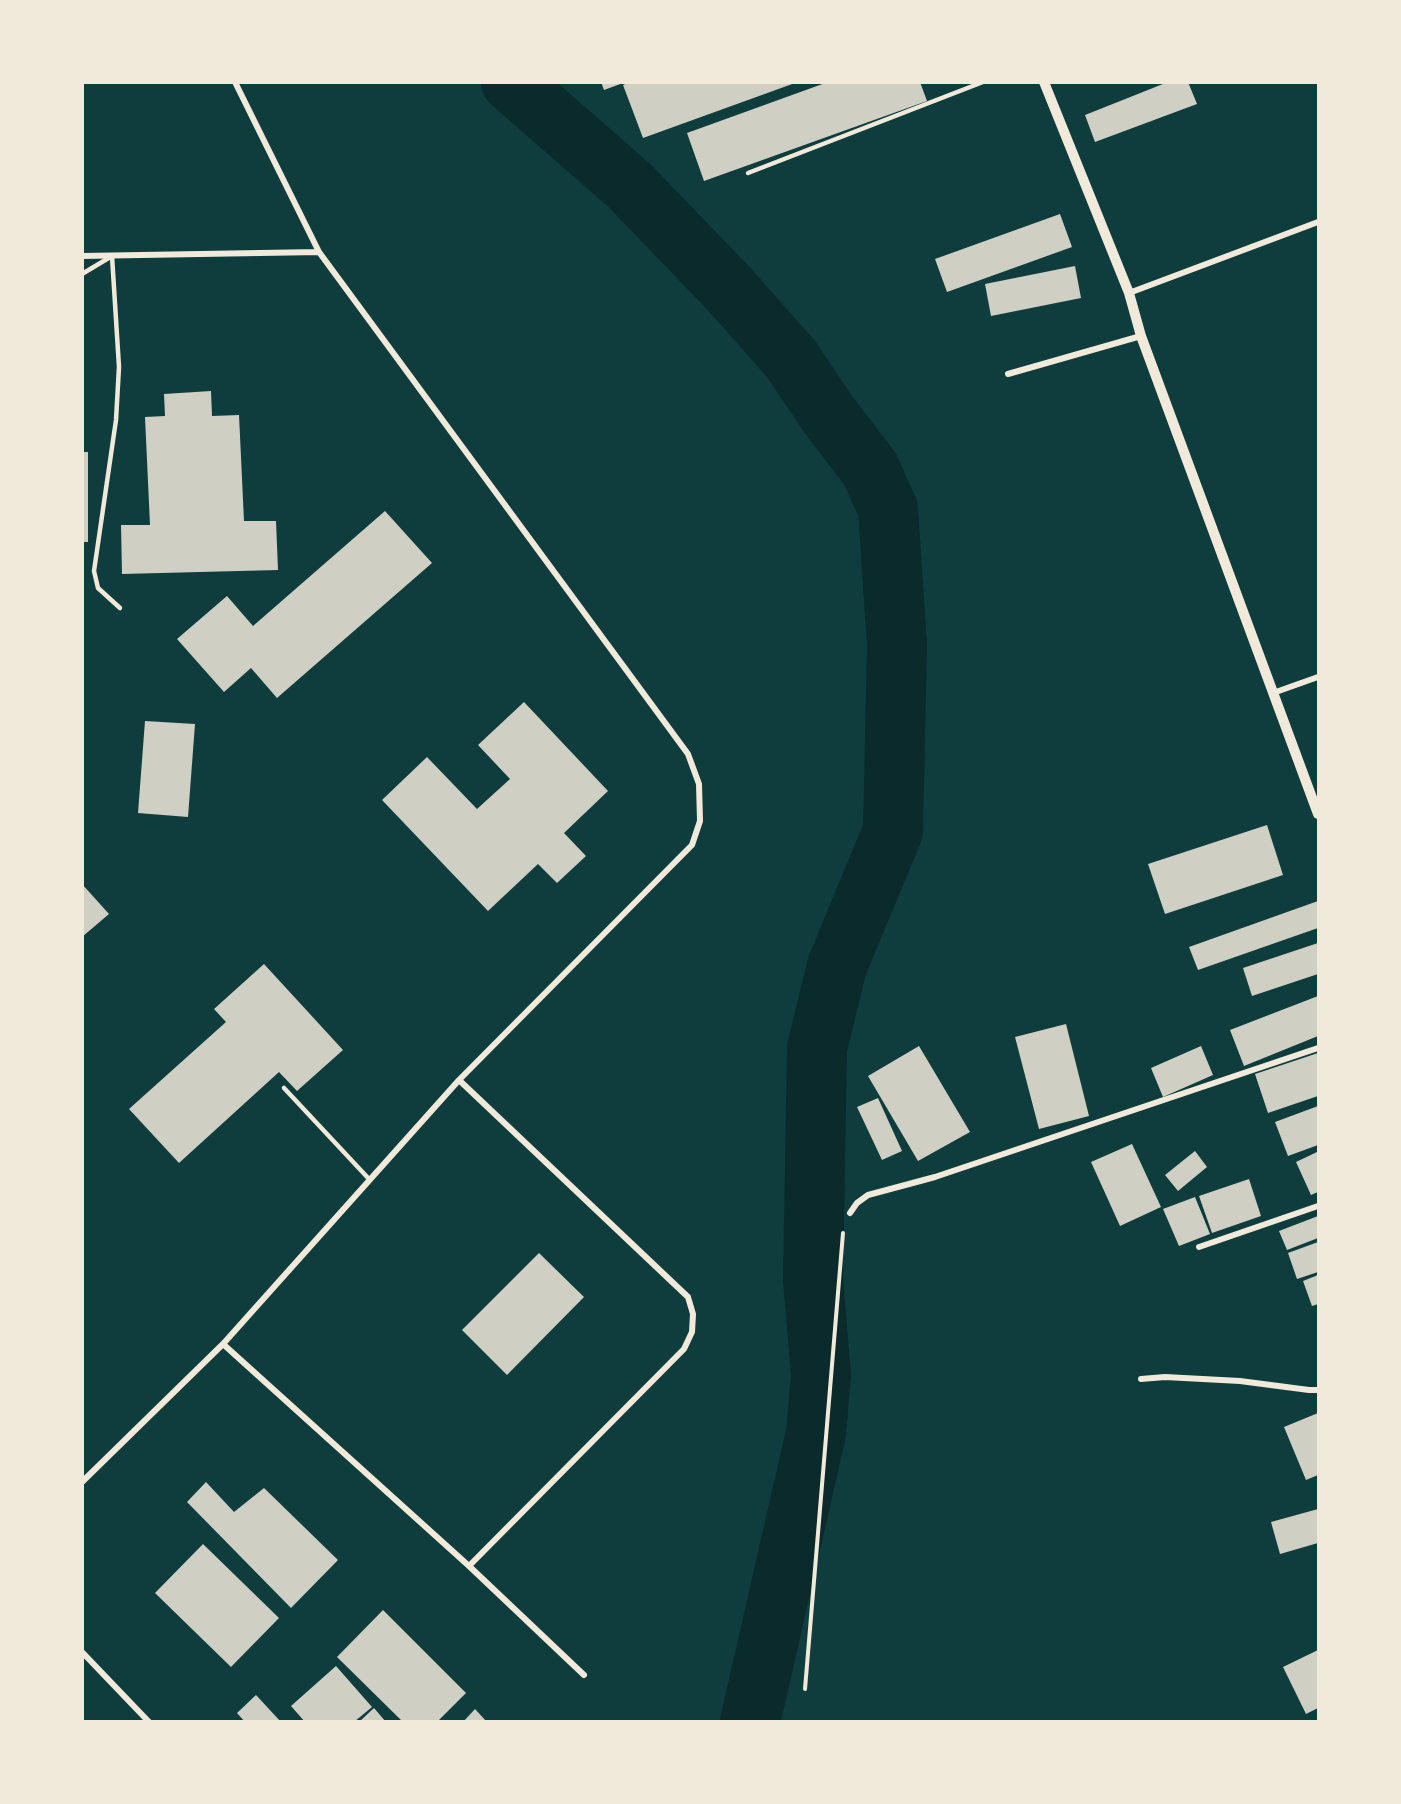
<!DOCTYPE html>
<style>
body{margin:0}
#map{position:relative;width:1401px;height:1804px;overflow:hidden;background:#0f3d3e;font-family:"Source Sans 3",sans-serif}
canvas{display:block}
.frame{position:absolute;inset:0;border:84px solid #f1e9da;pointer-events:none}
</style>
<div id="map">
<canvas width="1401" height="1804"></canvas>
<div class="frame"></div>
</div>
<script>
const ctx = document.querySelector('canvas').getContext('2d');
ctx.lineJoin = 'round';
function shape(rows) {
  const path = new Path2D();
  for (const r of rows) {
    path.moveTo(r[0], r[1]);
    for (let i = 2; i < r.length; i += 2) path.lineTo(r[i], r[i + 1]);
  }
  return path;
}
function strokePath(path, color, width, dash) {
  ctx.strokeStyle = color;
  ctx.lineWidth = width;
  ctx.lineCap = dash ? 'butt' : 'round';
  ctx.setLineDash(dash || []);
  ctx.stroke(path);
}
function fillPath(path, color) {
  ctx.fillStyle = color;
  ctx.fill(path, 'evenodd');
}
strokePath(shape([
 [511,82,630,186,730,290,791,359,828,414,870,469,888,509,897,645,893,831,837,966,817,1048,813,1279,821,1375,816,1433,750,1722]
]), '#0a2a2b', 60);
fillPath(shape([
 [601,82,623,82,623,83,604,90],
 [629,82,795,82,795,83,643,138,623,85],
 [828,82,920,82,927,101,704,181,687,133],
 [1168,82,1188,82,1197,104,1095,142,1085,115],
 [1060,214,1072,247,947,292,935,259],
 [1075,266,1081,298,991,316,985,284],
 [211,391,212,416,239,415,244,521,276,521,278,570,122,574,121,525,150,525,145,417,165,416,164,394],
 [82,452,88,452,88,542,82,542],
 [385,511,432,563,277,698,251,668,224,692,177,639,227,596,253,626],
 [524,702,608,791,564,833,586,856,557,883,538,864,488,911,382,800,427,757,477,809,510,779,478,745],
 [145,721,195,724,188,817,138,813],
 [1267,825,1283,875,1165,914,1148,864],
 [82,884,109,914,82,937],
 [1318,901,1318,928,1198,970,1189,947],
 [1318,943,1318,974,1252,996,1243,968],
 [264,964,343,1050,297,1091,279,1072,179,1163,129,1109,226,1022,214,1009],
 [1318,996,1318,1036,1244,1066,1230,1030],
 [1066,1024,1089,1116,1039,1129,1015,1037],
 [919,1046,970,1132,918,1161,868,1076],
 [1201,1046,1213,1075,1163,1097,1151,1068],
 [1318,1053,1318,1096,1268,1113,1255,1074],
 [878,1098,902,1151,882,1160,857,1107],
 [1318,1106,1318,1145,1288,1156,1275,1122],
 [1132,1144,1161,1207,1120,1226,1091,1162],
 [1195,1151,1207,1167,1178,1191,1165,1175],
 [1317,1152,1318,1192,1311,1195,1296,1162],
 [1249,1179,1261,1216,1212,1233,1199,1196],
 [1195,1197,1210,1234,1179,1246,1163,1209],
 [1318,1216,1318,1238,1287,1250,1279,1231],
 [1318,1242,1318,1272,1297,1279,1288,1253],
 [539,1253,584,1297,507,1375,462,1330],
 [1318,1275,1318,1304,1312,1306,1303,1281],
 [1318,1413,1318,1475,1306,1480,1284,1427],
 [206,1482,234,1512,264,1488,338,1560,291,1608,187,1502],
 [1318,1509,1318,1543,1280,1554,1271,1522],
 [203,1544,279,1618,231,1667,155,1593],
 [383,1610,466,1693,437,1722,403,1722,337,1657],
 [1318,1650,1318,1708,1306,1714,1283,1667],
 [336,1666,372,1707,354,1722,305,1722,291,1706],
 [256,1695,281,1722,245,1722,237,1713],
 [374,1708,386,1722,359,1722],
 [475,1709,487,1722,463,1722]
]), '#cfcfc3');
strokePath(shape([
 [805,1689,843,1233]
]), '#f1e9da', 4);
strokePath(shape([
 [748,173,983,82],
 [82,274,112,256,119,367,116,420,94,571,98,588,120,608],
 [284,1088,369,1179]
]), '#f1e9da', 4.5);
strokePath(shape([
 [82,256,319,252],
 [1129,293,1318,222],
 [1008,374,1141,336],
 [1273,693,1318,677],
 [459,1080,688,1297,693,1314,692,1332,684,1349,469,1566],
 [850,1213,857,1203,868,1195,935,1177,1318,1048],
 [1199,1247,1318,1206],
 [223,1344,469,1566,584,1675],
 [1141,1379,1165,1377,1240,1381,1309,1390,1318,1390],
 [82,1482,223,1344,459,1080,692,845,700,821,699,784,688,754,319,252,235,82],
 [82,1652,149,1722]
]), '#f1e9da', 6);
strokePath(shape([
 [1044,82,1129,293,1141,336,1318,814]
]), '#f1e9da', 10);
</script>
